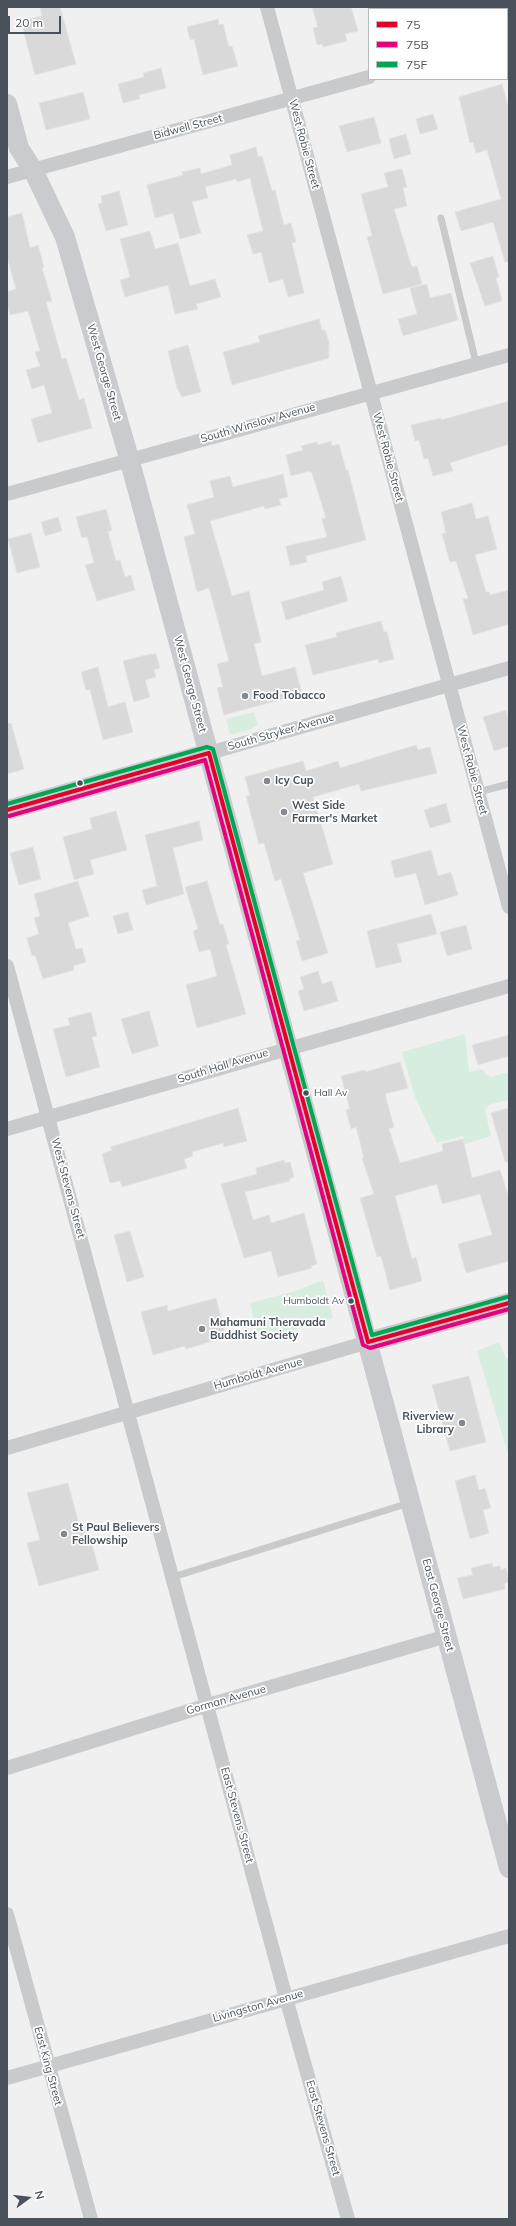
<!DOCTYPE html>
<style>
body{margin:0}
#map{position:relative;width:516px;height:2226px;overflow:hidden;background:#f0f0f0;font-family:Mulish,sans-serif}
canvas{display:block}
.frame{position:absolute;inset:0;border:8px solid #49525a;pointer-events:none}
.legend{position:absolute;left:368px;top:8px;width:140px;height:72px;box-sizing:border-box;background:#fff;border:1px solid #b6babd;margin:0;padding:5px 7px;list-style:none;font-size:12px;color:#49525a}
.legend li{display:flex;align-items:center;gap:8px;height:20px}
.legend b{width:20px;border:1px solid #b6babd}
.north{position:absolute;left:8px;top:2178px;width:40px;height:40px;-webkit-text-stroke:3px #fff;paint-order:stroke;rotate:75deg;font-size:11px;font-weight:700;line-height:16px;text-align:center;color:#49525a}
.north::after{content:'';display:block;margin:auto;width:14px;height:18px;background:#49525a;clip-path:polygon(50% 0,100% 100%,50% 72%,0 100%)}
.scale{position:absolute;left:8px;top:16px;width:53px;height:18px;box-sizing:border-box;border:2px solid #49525a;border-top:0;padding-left:5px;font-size:12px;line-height:14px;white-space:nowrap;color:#49525a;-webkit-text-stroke:3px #fff;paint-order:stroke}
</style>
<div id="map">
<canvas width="516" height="2226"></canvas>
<div class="frame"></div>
<ul class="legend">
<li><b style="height:5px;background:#e4002b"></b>75</li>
<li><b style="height:5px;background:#e5007d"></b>75B</li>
<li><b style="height:5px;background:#00a651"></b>75F</li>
</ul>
<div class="north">N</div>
<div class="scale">20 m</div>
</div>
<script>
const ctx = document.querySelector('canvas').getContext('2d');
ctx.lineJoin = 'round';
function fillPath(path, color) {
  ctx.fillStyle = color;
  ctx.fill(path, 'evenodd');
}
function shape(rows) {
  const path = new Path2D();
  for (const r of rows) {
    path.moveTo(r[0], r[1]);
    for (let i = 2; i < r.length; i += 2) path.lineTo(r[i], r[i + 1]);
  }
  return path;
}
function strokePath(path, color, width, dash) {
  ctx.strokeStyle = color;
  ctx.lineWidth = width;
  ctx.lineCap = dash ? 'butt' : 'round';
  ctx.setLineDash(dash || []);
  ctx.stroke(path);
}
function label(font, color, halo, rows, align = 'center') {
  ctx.font = font + ' Mulish,sans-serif';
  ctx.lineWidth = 3.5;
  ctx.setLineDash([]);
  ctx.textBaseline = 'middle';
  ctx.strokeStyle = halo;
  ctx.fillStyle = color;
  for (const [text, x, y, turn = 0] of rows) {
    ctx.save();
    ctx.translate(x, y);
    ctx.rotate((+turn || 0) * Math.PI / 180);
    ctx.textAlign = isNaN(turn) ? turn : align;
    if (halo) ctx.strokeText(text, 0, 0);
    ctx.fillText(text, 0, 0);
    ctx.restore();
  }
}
fillPath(shape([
 [254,712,258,725,249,730,230,735,226,719],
 [465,1034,469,1072,481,1069,490,1077,509,1072,509,1100,491,1104,487,1107,485,1111,491,1136,465,1144,463,1136,437,1143,415,1097,402,1052],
 [323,1280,333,1318,259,1340,250,1303,296,1291],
 [499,1342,506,1358,509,1359,509,1457,477,1351]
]), '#d7ede0');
const building = shape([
 [40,7,60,7,76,64,35,75,21,21,42,16,40,7],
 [312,7,351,7,358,31,345,34,347,41,323,47,323,44,317,45,313,28,318,27,312,7],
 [218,19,219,25,223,24,229,47,232,46,238,66,203,75,194,39,190,40,187,27,218,19],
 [161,68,166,88,139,95,140,99,123,103,118,84,144,77,143,73,161,68],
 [502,84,509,109,509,262,505,262,493,222,461,231,455,212,501,199,487,150,476,153,473,142,470,143,459,97,502,84],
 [83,92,90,119,46,130,39,103,83,92],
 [433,114,438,129,420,134,416,119,433,114],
 [374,117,381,143,347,152,339,126,374,117],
 [406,134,411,154,394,159,389,139,406,134],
 [256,147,258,157,262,156,272,191,275,190,284,225,291,223,296,242,292,243,304,293,288,297,283,279,269,283,261,252,253,254,247,235,263,231,250,178,237,182,236,179,205,187,208,198,192,202,201,233,180,239,173,213,155,218,147,185,183,175,182,172,200,168,201,174,232,165,230,155,256,147],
 [402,169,407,187,403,188,407,206,394,209,411,265,413,267,417,266,422,284,383,294,367,237,372,236,361,194,388,187,384,173,402,169],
 [119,191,128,225,106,231,98,204,102,203,101,196,119,191],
 [22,213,30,248,38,245,44,267,42,268,52,301,46,302,62,359,66,358,79,400,84,398,92,428,38,443,31,419,52,413,44,385,32,389,26,370,40,366,35,352,40,351,28,311,10,315,7,304,7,292,16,289,7,257,7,217,22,213],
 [150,231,155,249,178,243,190,286,215,279,221,297,196,304,198,309,175,314,168,285,125,297,120,280,130,277,120,239,150,231],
 [493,256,499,277,496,278,502,301,485,306,470,263,493,256],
 [427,284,430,298,451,293,458,320,403,336,398,319,417,314,410,288,427,284],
 [319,319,322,331,325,330,329,342,329,358,232,385,223,352,260,342,258,336,319,319],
 [188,345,201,392,182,397,177,388,168,351,188,345],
 [509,401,509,444,450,463,453,471,433,476,428,458,424,459,419,440,415,441,411,425,441,418,441,420,509,401],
 [331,441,332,446,339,444,346,470,348,470,366,540,306,556,307,562,290,566,286,546,327,537,322,519,326,518,312,473,310,471,291,476,286,455,303,450,301,446,317,442,318,445,331,441],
 [283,474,288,497,279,499,281,505,265,509,264,506,210,521,232,596,249,591,261,642,254,644,262,676,295,667,302,694,224,715,217,688,223,687,217,664,229,661,209,588,197,592,184,537,195,534,187,505,214,497,210,481,230,476,233,487,283,474],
 [472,503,476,519,488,516,497,549,475,555,486,592,489,592,490,595,509,590,509,624,473,635,463,599,468,598,456,561,450,562,442,534,446,533,441,512,472,503],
 [106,509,112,530,108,532,116,561,120,560,125,577,131,575,135,590,97,601,85,565,94,563,87,537,82,538,76,517,106,509],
 [58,517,62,531,45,536,41,522,58,517],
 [31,533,40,567,17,573,8,539,31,533],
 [341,576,348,601,286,620,281,602,324,590,322,582,341,576],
 [381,621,384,632,387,632,394,659,379,663,378,659,313,675,305,645,337,637,336,633,381,621],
 [150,654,156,654,160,668,154,670,156,677,145,680,150,697,134,702,123,661,150,654],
 [98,667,108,707,125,702,133,732,103,740,90,690,86,690,81,672,98,667],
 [506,710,509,721,509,746,494,751,483,717,506,710],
 [11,723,24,769,7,774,7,724,11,723],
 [416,745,418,750,430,747,437,773,361,791,359,784,313,797,333,864,303,873,328,953,302,961,296,941,300,940,281,879,275,881,264,843,259,844,246,796,250,796,245,777,303,761,306,771,338,761,340,768,416,745],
 [446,803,451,822,430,828,424,810,446,803],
 [116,811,127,850,90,860,94,874,74,880,63,837,92,829,90,818,116,811],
 [199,821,203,840,173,848,184,894,146,905,142,890,157,886,145,835,199,821],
 [33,847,41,879,19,885,10,853,33,847],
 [431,850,438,876,451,872,458,895,425,905,416,873,395,878,391,861,431,850],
 [78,881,89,916,68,923,76,949,82,948,86,962,73,966,74,970,43,979,35,955,32,956,27,938,39,934,34,918,40,916,34,894,78,881],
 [207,881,220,925,223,924,229,944,226,945,246,1014,197,1028,186,985,217,976,210,949,199,952,193,931,198,929,185,887,207,881],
 [128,912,133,930,118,934,113,916,128,912],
 [431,914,437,934,397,944,402,962,376,968,367,931,431,914],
 [466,925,472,949,447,956,440,932,466,925],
 [318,971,322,984,332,981,338,1001,304,1011,298,991,304,989,300,977,318,971],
 [149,1011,159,1046,132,1054,121,1019,149,1011],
 [91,1012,97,1036,92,1037,100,1067,66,1077,53,1029,70,1025,68,1018,91,1012],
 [509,1035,509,1056,478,1065,472,1045,509,1035],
 [400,1062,408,1088,385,1094,394,1127,389,1129,400,1163,443,1151,442,1144,463,1139,472,1178,500,1170,509,1198,509,1261,466,1273,458,1244,492,1235,480,1194,442,1204,437,1184,395,1196,412,1259,416,1257,422,1281,390,1290,381,1256,377,1257,360,1198,374,1194,362,1158,364,1158,356,1127,351,1129,346,1110,350,1109,341,1076,365,1070,365,1072,400,1062],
 [238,1108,247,1141,224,1147,223,1143,192,1152,193,1156,184,1159,187,1168,122,1187,120,1181,110,1183,102,1154,112,1150,110,1147,238,1108],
 [509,1108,509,1162,505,1162,491,1113,509,1108],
 [284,1160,285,1163,290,1162,294,1177,289,1179,290,1181,245,1192,253,1220,269,1215,271,1223,304,1213,317,1264,311,1266,312,1268,278,1277,271,1251,244,1258,221,1184,257,1174,256,1168,284,1160],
 [130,1231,144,1277,127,1282,114,1235,130,1231],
 [216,1298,226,1337,186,1349,185,1346,153,1355,141,1312,167,1305,168,1311,216,1298],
 [469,1376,486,1442,450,1451,432,1385,469,1376],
 [475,1475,479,1490,485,1488,491,1508,483,1510,489,1533,470,1539,455,1481,475,1475],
 [68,1483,80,1528,87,1526,99,1570,39,1586,27,1543,40,1540,27,1493,68,1483],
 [492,1563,493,1567,500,1566,501,1570,506,1568,509,1582,504,1584,505,1589,463,1599,457,1578,473,1575,471,1568,492,1563]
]);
fillPath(building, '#d9d9da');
strokePath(building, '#e2e2e3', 1);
strokePath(shape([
 [441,218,476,363],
 [478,792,509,784],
 [173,1577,409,1503]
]), '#c8cacb', 7);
strokePath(shape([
 [267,7,509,907],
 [507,39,509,38],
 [7,177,369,77],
 [7,494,509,355],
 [209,753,509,668],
 [7,966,286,1998,348,2219],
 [7,1129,509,986],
 [7,1448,368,1342],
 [7,1768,208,1705,447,1636],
 [7,1914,91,2219],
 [7,2078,509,1936]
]), '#c8cacb', 14);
strokePath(shape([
 [7,104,19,148,33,170,65,237,129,458,509,1868],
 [7,810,209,753],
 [368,1342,509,1303]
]), '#c9cbce', 20);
strokePath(shape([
 [7,810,209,753,368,1342,509,1303]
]), '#e4002b', 4);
strokePath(shape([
 [9,816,205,760,363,1345,370,1348,509,1309]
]), '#e5007d', 4);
strokePath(shape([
 [7,804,207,747,213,749,372,1335,507,1297]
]), '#00a651', 4);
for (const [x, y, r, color] of [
 [245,696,4,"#83898e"],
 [267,781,4,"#83898e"],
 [80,783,3.5,"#49525a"],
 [284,812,4,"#83898e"],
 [306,1093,3.5,"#49525a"],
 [351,1301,3.5,"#49525a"],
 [202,1329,4,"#83898e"],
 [462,1423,4,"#83898e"],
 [64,1534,4,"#83898e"]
]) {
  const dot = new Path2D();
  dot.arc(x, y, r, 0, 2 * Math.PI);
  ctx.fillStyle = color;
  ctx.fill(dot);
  strokePath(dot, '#fff', 1.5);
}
label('10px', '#49525a', '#fff', [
 ["Hall Av",314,1093],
 ["Humboldt Av",344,1301,"right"]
], 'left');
label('11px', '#49525a', '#fff', [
 ["Bidwell Street",188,127,-15],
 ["West Robie Street",304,144,75],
 ["West George Street",104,372,74],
 ["South Winslow Avenue",258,423,-16],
 ["West Robie Street",388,457,75],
 ["West George Street",190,684,75],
 ["South Stryker Avenue",281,732,-16],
 ["West Robie Street",472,770,75],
 ["South Hall Avenue",223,1066,-17],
 ["West Stevens Street",68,1188,75],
 ["Humboldt Avenue",258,1374,-16],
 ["East George Street",438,1605,75],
 ["Gorman Avenue",226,1700,-16],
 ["East Stevens Street",237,1815,75],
 ["Livingston Avenue",258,2006,-16],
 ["East King Street",48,2066,75],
 ["East Stevens Street",323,2128,74]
]);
label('bold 11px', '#49525a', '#fff', [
 ["Food Tobacco",253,696],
 ["Icy Cup",275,781],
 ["West Side",292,806],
 ["Farmer's Market",292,819],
 ["Mahamuni Theravada",210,1323],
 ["Buddhist Society",210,1336],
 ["Riverview",454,1417,"right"],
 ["Library",454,1430,"right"],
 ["St Paul Believers",72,1528],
 ["Fellowship",72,1541]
], 'left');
</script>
